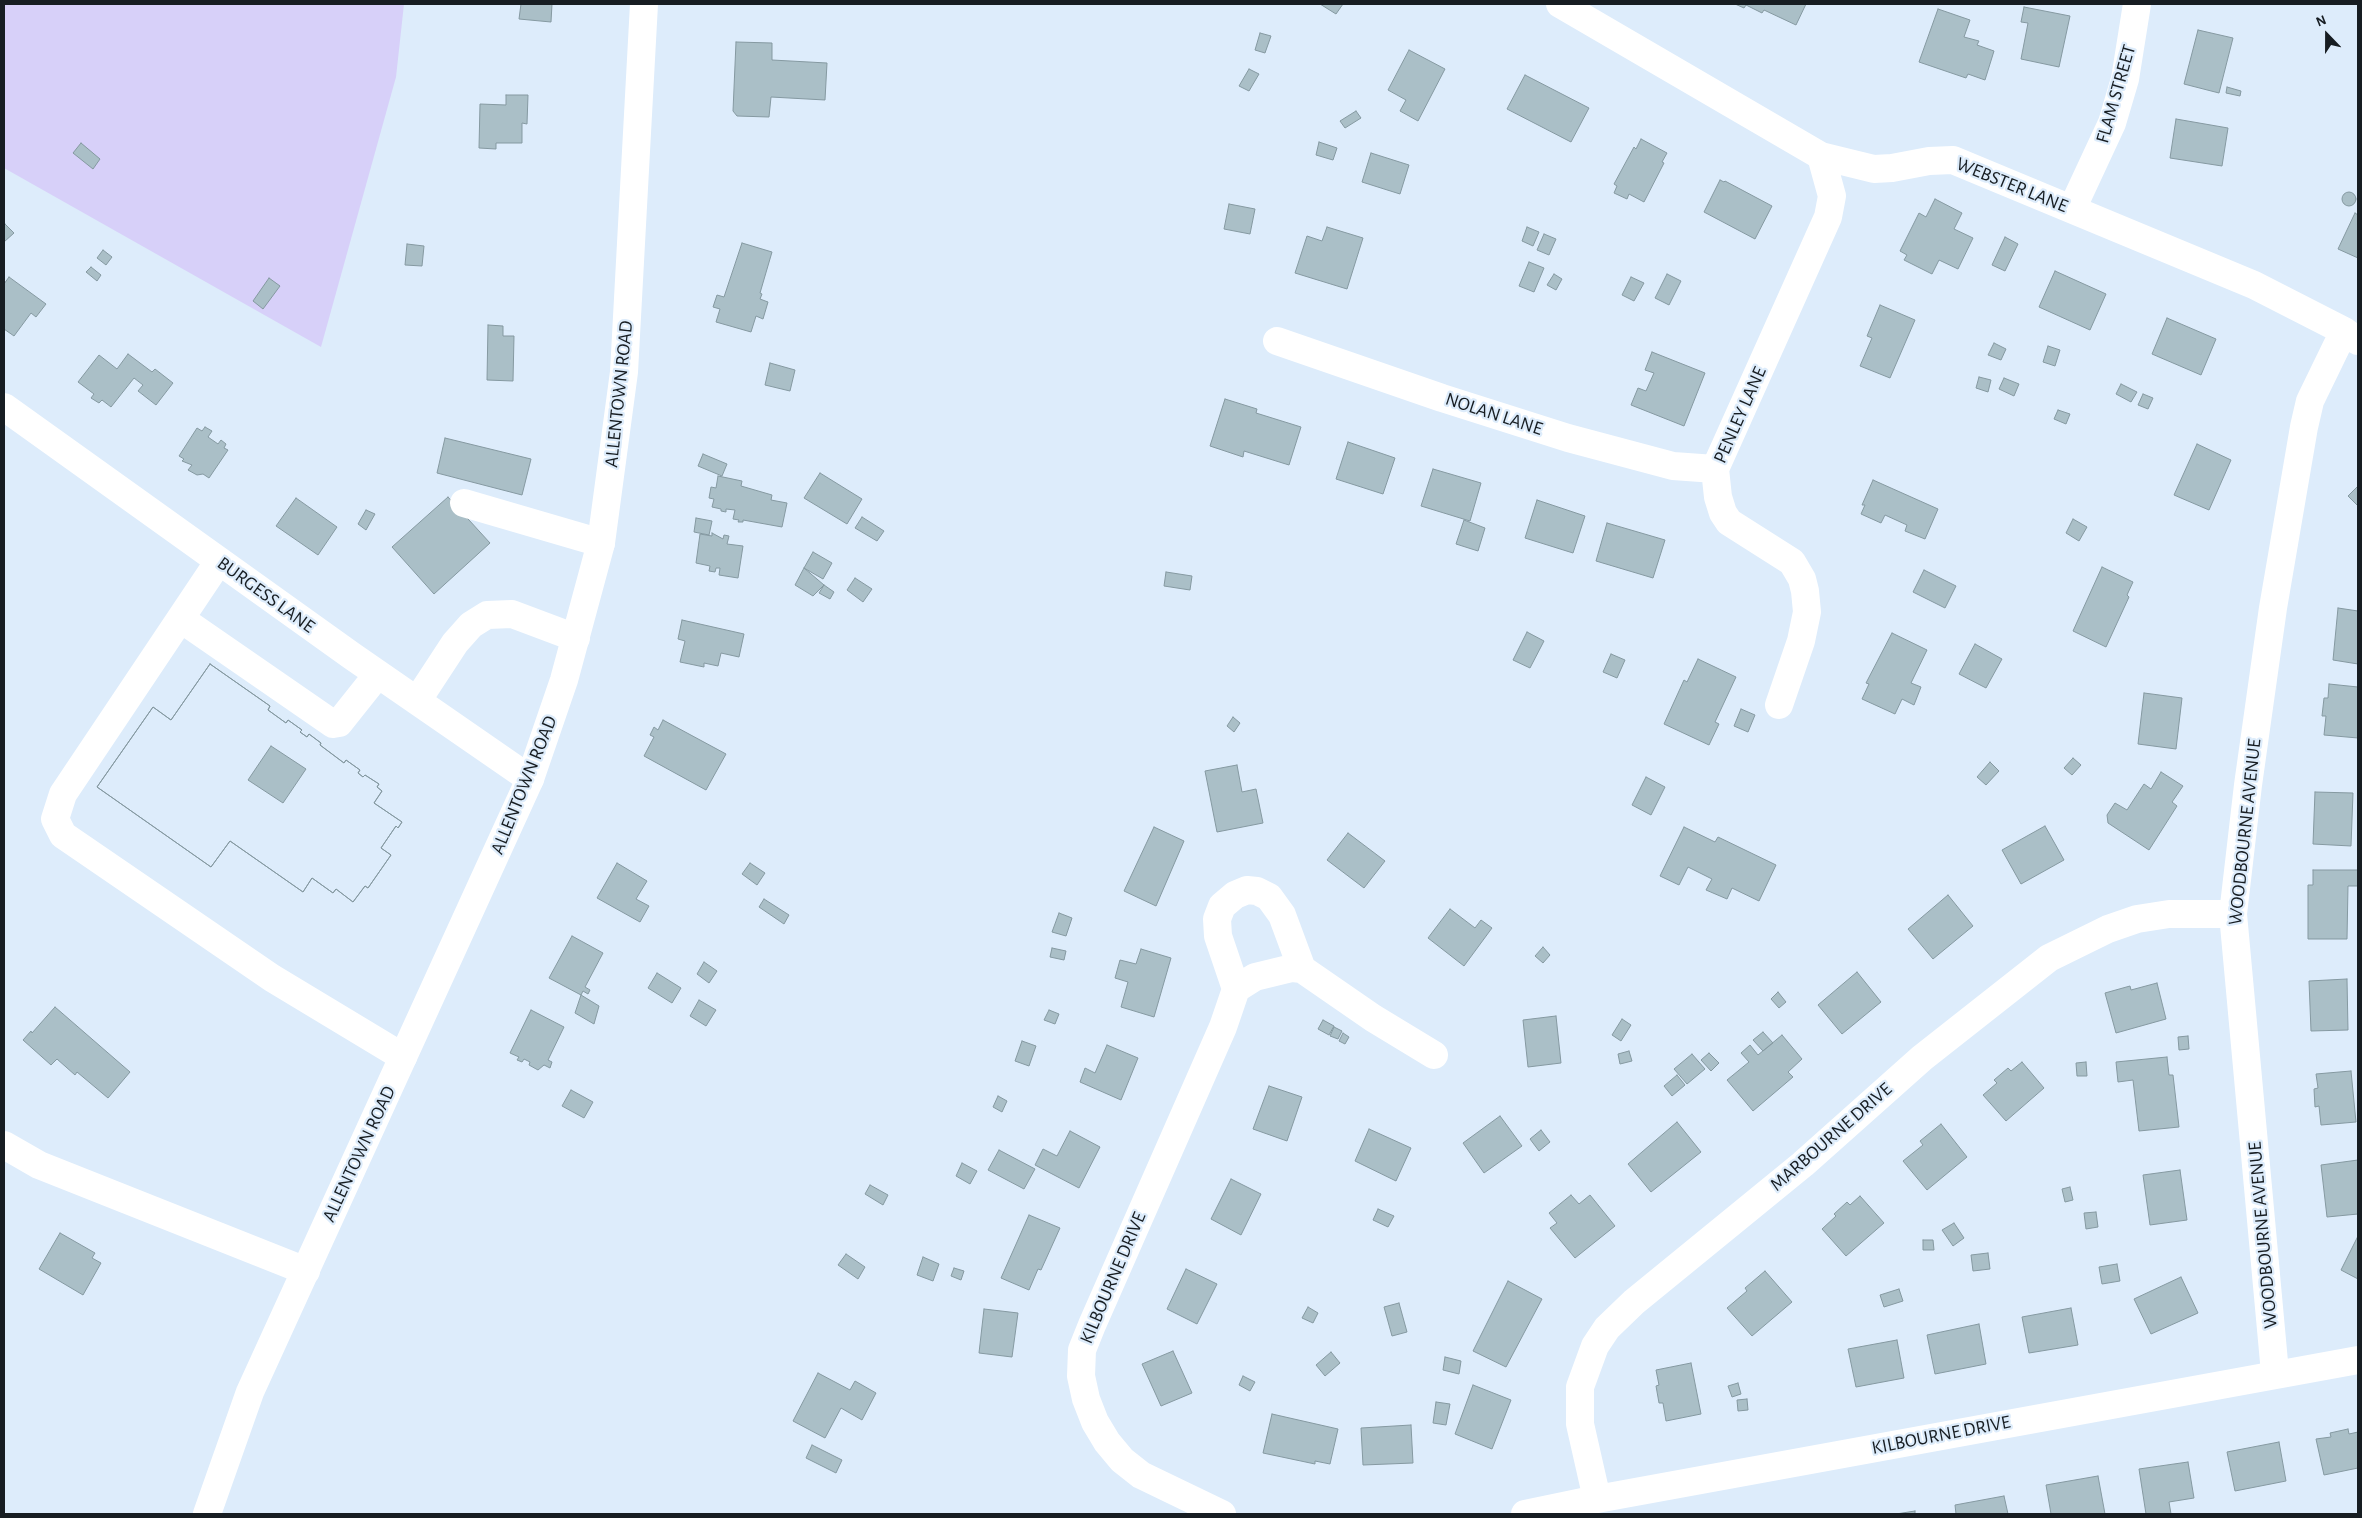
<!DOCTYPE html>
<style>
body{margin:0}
#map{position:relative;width:2362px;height:1518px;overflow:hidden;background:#ddecfb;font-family:"Alegreya Sans",sans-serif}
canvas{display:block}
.frame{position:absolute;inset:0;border:5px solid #171d22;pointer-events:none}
.north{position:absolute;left:2302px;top:10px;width:50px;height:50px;-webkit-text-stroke:4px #ddecfb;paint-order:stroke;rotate:338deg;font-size:14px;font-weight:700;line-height:20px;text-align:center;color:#171d22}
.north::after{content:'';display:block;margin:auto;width:18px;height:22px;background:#171d22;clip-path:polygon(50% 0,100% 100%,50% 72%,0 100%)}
</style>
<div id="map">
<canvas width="2362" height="1518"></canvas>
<div class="frame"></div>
<div class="north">N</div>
</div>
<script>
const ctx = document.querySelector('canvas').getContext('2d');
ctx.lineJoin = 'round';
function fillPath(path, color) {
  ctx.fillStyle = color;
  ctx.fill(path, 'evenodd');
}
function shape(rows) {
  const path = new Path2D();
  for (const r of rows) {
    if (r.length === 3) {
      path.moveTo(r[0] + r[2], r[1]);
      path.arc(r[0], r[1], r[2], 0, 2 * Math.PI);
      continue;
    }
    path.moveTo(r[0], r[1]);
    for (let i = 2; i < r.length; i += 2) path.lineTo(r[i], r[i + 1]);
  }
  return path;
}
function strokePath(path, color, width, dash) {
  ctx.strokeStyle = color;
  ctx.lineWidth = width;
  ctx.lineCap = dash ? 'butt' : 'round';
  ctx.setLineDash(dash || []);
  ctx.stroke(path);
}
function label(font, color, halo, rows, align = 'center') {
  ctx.font = font + ' "Alegreya Sans",sans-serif';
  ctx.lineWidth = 4.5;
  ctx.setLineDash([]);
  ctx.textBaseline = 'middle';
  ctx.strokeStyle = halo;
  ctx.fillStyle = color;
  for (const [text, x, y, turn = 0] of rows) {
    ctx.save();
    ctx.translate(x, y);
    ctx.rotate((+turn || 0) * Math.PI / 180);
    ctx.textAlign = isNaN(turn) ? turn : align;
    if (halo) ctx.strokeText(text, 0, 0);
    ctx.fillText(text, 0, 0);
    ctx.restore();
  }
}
fillPath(shape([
 [4,4,404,4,396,77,321,347,4,168]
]), '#d7d0f9');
const building = shape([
 [521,4,552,4,551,22,519,19,521,4],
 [1320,4,1343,4,1336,14,1320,4],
 [1735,4,1806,4,1796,25,1764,10,1762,13,1746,5,1744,8,1735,4],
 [2024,7,2070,16,2059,67,2021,59,2028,23,2021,22,2024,7],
 [1938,9,1970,20,1964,37,1979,41,1977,45,1994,51,1985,80,1968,74,1966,78,1919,62,1938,9],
 [2198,30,2233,38,2219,93,2184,84,2198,30],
 [1260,33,1271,36,1265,53,1255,50,1260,33],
 [736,42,772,43,772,60,827,63,825,100,771,97,769,117,737,116,733,111,736,42],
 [1409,50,1445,69,1418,121,1400,111,1406,100,1388,90,1409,50],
 [1249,69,1259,74,1249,91,1239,86,1249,69],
 [1525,75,1589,108,1571,142,1507,109,1525,75],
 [2227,87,2241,91,2240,96,2226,93,2227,87],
 [506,95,528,95,527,124,522,123,522,143,496,143,496,149,479,148,480,104,506,105,506,95],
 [1356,111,1361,118,1345,128,1340,121,1356,111],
 [2176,119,2228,128,2222,166,2170,158,2176,119],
 [1641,139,1667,153,1662,162,1664,163,1644,202,1629,194,1627,199,1614,193,1617,186,1614,184,1634,147,1636,149,1641,139],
 [1319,142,1337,148,1333,160,1316,155,1319,142],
 [81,143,100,159,93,169,73,153,81,143],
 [1371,153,1409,165,1400,194,1362,182,1371,153],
 [1720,180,1724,182,1725,181,1772,206,1755,239,1704,212,1720,180],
 [2349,199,7],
 [1935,199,1962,213,1954,229,1973,238,1958,269,1939,260,1932,274,1904,260,1907,255,1900,251,1919,213,1926,217,1935,199],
 [1229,204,1255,209,1250,234,1224,229,1229,204],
 [2355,213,2358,215,2358,258,2338,249,2355,213],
 [5,224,14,233,4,242,4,225,5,224],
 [1327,227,1363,238,1347,289,1295,273,1307,236,1322,241,1327,227],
 [1527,227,1539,232,1533,246,1522,241,1527,227],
 [1544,234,1556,239,1549,255,1537,250,1544,234],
 [2005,237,2018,244,2005,271,1992,265,2005,237],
 [742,243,772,252,760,293,762,294,760,299,768,302,763,319,756,316,751,332,716,322,720,309,713,307,717,295,724,297,742,243],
 [407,244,424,246,422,266,405,265,407,244],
 [103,250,112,257,106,265,97,258,103,250],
 [1529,262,1544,268,1534,292,1519,286,1529,262],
 [91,267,101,275,97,281,86,272,91,267],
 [2055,271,2106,294,2090,330,2039,307,2055,271],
 [1554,274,1562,279,1556,290,1547,285,1554,274],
 [1667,274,1681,281,1669,305,1655,298,1667,274],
 [9,277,46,304,36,317,31,313,14,336,4,329,4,284,9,277],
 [1631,277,1644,283,1634,301,1622,295,1631,277],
 [269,278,280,286,263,309,253,301,269,278],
 [1880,305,1915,320,1890,378,1860,366,1872,338,1867,336,1880,305],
 [2167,318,2216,339,2201,375,2152,354,2167,318],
 [488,325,503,326,503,336,514,336,513,381,487,380,488,325],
 [1994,343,2006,349,2001,360,1988,355,1994,343],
 [2048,346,2060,350,2055,366,2043,362,2048,346],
 [1652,352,1705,373,1684,426,1631,405,1638,388,1646,391,1654,373,1645,370,1652,352],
 [128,354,152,372,155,369,173,383,156,405,138,391,143,385,134,378,111,407,102,400,99,403,91,398,94,394,78,382,99,355,117,369,128,354],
 [770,363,795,370,790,391,765,385,770,363],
 [1979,377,1991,380,1988,392,1976,388,1979,377],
 [2004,378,2019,384,2014,396,1999,389,2004,378],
 [2121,384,2137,392,2131,402,2116,394,2121,384],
 [2143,394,2153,398,2148,409,2138,405,2143,394],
 [1225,399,1257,409,1256,413,1301,427,1289,465,1244,451,1243,457,1210,446,1225,399],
 [2058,410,2070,414,2066,424,2054,419,2058,410],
 [205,427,212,431,208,437,218,444,221,440,226,444,224,448,228,450,209,478,203,474,197,475,188,470,192,465,182,461,184,459,179,456,197,428,202,431,205,427],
 [445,438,531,459,522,495,437,473,445,438],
 [1348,442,1395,458,1383,494,1336,479,1348,442],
 [2197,444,2231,460,2209,510,2174,495,2197,444],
 [703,454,727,464,722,476,698,466,703,454],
 [1433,469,1481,483,1470,521,1421,506,1433,469],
 [820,473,862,499,847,524,804,498,820,473],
 [718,476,742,481,741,486,772,495,771,500,787,503,782,527,743,520,743,522,738,522,739,520,733,519,735,510,726,509,726,512,721,511,721,509,712,507,714,499,709,498,711,487,716,488,718,476],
 [1873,480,1938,509,1925,539,1905,531,1907,525,1885,515,1881,523,1861,514,1865,505,1862,505,1873,480],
 [2358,486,2358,506,2348,496,2358,486],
 [448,497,490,543,434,594,392,547,448,497],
 [296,498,337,527,318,555,276,526,296,498],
 [1537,500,1585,516,1573,553,1525,538,1537,500],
 [366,510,375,514,366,530,358,524,366,510],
 [862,517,884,531,877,541,855,528,862,517],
 [696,518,712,521,709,535,694,532,696,518],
 [2073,519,2087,527,2079,541,2066,533,2073,519],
 [1464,520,1485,528,1478,551,1456,544,1464,520],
 [1607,523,1665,540,1653,578,1596,561,1607,523],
 [712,533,723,539,724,535,729,536,727,544,743,546,738,578,719,575,720,568,716,568,715,572,709,571,710,566,696,563,700,534,712,536,712,533],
 [813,552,832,563,823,579,804,568,813,552],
 [2102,567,2133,582,2127,595,2129,597,2106,647,2073,631,2102,567],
 [804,568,824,585,813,596,795,585,804,568],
 [1924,570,1956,586,1945,608,1913,592,1924,570],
 [1166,572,1192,576,1190,590,1164,586,1166,572],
 [855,578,872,589,863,602,847,590,855,578],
 [824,585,834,592,830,599,819,593,824,585],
 [2338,608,2358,611,2358,664,2333,660,2338,608],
 [682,620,744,634,739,657,721,653,718,666,704,663,704,667,680,662,685,641,678,639,682,620],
 [1527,632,1544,641,1530,668,1513,660,1527,632],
 [1892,633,1927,650,1911,683,1921,687,1914,705,1902,699,1895,714,1862,699,1869,684,1866,683,1892,633],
 [1975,644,2002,659,1986,688,1959,674,1975,644],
 [1611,654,1625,660,1617,678,1603,672,1611,654],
 [1698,659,1736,677,1715,722,1719,724,1709,745,1664,724,1684,680,1687,682,1698,659],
 [210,664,270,706,268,710,286,723,288,720,302,730,300,732,307,737,309,734,321,743,320,745,344,763,346,760,360,770,358,773,363,777,365,775,379,784,377,787,382,791,374,803,402,822,398,828,396,826,381,848,391,855,368,888,365,886,353,902,336,889,333,893,312,878,303,892,230,841,211,867,97,787,153,707,171,720,210,664],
 [271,746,306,769,283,803,248,780,271,746],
 [210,664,270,706,268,710,286,723,288,720,302,730,300,732,307,737,309,734,321,743,320,745,344,763,346,760,360,770,358,773,363,777,365,775,379,784,377,787,382,791,374,803,402,822,398,828,396,826,381,848,391,855,368,888,365,886,353,902,336,889,333,893,312,878,303,892,230,841,211,867,97,787,153,707,171,720,210,664],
 [2329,684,2358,687,2358,738,2324,735,2326,716,2322,716,2324,698,2328,698,2329,684],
 [2144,693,2182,698,2176,749,2138,744,2144,693],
 [1741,709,1755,715,1748,732,1734,726,1741,709],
 [1233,717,1240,723,1234,732,1227,726,1233,717],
 [663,720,726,754,706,790,644,756,654,737,650,735,654,727,658,730,663,720],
 [2073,758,2081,765,2072,775,2064,768,2073,758],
 [1990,762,1999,771,1986,785,1977,777,1990,762],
 [1237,765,1242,792,1256,789,1263,823,1217,832,1205,771,1237,765],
 [2161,772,2183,786,2172,802,2177,806,2149,850,2108,823,2107,815,2115,803,2127,810,2144,784,2151,789,2161,772],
 [1646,777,1665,787,1651,815,1632,805,1646,777],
 [2315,792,2353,793,2351,846,2313,844,2315,792],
 [2045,826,2064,860,2021,884,2002,850,2045,826],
 [1154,827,1184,841,1156,906,1124,891,1154,827],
 [1684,827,1715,842,1718,837,1776,865,1759,901,1732,888,1727,899,1706,890,1712,879,1688,867,1679,885,1660,876,1684,827],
 [1348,833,1385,861,1364,888,1327,860,1348,833],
 [617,863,647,881,636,899,649,906,640,922,597,898,617,863],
 [750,863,765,873,757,885,742,874,750,863],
 [2313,870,2358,870,2358,886,2348,886,2347,939,2308,939,2308,885,2313,885,2313,870],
 [1948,895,1973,926,1933,959,1908,929,1948,895],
 [764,899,789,915,784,924,759,907,764,899],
 [1450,909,1475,928,1481,920,1492,928,1464,966,1428,938,1450,909],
 [1059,913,1072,918,1066,936,1052,932,1059,913],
 [572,936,603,953,585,987,590,990,588,994,583,991,581,995,549,978,572,936],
 [1543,947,1550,955,1543,963,1535,956,1543,947],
 [1052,948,1066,951,1064,960,1050,957,1052,948],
 [1141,949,1171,958,1154,1017,1121,1007,1128,982,1115,978,1120,960,1136,964,1141,949],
 [704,962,717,971,709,983,697,974,704,962],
 [1857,972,1881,1002,1842,1034,1818,1005,1857,972],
 [657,973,681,988,672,1003,648,988,657,973],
 [2347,979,2348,1030,2311,1031,2309,981,2347,979],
 [2157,983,2166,1019,2116,1033,2105,993,2130,986,2131,990,2157,983],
 [1778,992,1786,1002,1779,1008,1771,999,1778,992],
 [581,995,599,1006,594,1024,575,1013,581,995],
 [699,1000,716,1010,706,1026,690,1016,699,1000],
 [55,1007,130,1072,108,1098,77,1072,75,1075,57,1059,51,1065,23,1040,31,1031,32,1033,55,1007],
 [531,1010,564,1027,548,1060,552,1062,550,1068,544,1065,538,1070,529,1065,530,1062,524,1059,522,1062,517,1060,519,1057,510,1053,531,1010],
 [1049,1010,1059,1014,1055,1024,1044,1020,1049,1010],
 [1556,1016,1561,1063,1528,1067,1523,1020,1556,1016],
 [1622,1019,1631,1025,1621,1041,1612,1035,1622,1019],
 [1323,1020,1334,1026,1329,1035,1318,1029,1323,1020],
 [1334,1027,1342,1031,1338,1039,1330,1036,1334,1027],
 [1763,1032,1773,1043,1763,1051,1753,1040,1763,1032],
 [1343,1033,1349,1037,1345,1044,1339,1041,1343,1033],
 [1782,1035,1802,1059,1788,1072,1793,1077,1753,1111,1727,1080,1749,1062,1741,1053,1750,1045,1758,1055,1782,1035],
 [2188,1036,2189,1049,2179,1050,2178,1037,2188,1036],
 [1022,1041,1036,1046,1029,1066,1015,1061,1022,1041],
 [1107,1045,1138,1058,1121,1100,1080,1082,1085,1068,1095,1073,1107,1045],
 [1629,1051,1632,1061,1620,1064,1618,1054,1629,1051],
 [1709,1053,1719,1063,1711,1071,1701,1060,1709,1053],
 [1692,1054,1705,1069,1687,1084,1674,1069,1692,1054],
 [2167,1057,2169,1075,2173,1075,2179,1127,2139,1131,2133,1080,2118,1082,2116,1062,2167,1057],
 [2022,1062,2044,1088,2006,1121,1983,1095,1997,1083,1994,1080,2008,1068,2011,1071,2022,1062],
 [2086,1062,2087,1076,2077,1076,2076,1063,2086,1062],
 [2351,1071,2356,1122,2321,1125,2319,1106,2315,1107,2314,1089,2318,1088,2316,1074,2351,1071],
 [1677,1075,1685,1085,1672,1096,1664,1086,1677,1075],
 [1269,1086,1302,1097,1287,1141,1253,1129,1269,1086],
 [571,1090,593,1102,584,1118,562,1106,571,1090],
 [998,1096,1007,1101,1002,1112,993,1107,998,1096],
 [1500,1116,1522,1146,1484,1173,1463,1143,1500,1116],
 [1677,1122,1701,1152,1651,1192,1628,1164,1677,1122],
 [1941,1124,1967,1157,1927,1190,1903,1161,1923,1145,1920,1141,1941,1124],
 [1369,1129,1411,1148,1396,1181,1355,1161,1369,1129],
 [1541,1130,1550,1142,1539,1151,1530,1139,1541,1130],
 [1070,1131,1100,1147,1079,1188,1035,1165,1043,1149,1057,1156,1070,1131],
 [999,1150,1035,1169,1024,1189,988,1170,999,1150],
 [2358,1160,2358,1214,2327,1217,2321,1165,2358,1160],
 [962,1163,977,1171,970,1184,956,1176,962,1163],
 [2180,1170,2187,1220,2150,1225,2143,1175,2180,1170],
 [1231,1179,1261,1194,1241,1235,1211,1219,1231,1179],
 [870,1185,888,1195,883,1205,865,1194,870,1185],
 [2070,1187,2073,1200,2065,1202,2062,1189,2070,1187],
 [1571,1195,1579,1204,1590,1195,1615,1226,1575,1258,1550,1228,1557,1223,1549,1213,1571,1195],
 [1860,1196,1884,1223,1846,1256,1822,1229,1836,1216,1834,1214,1847,1202,1850,1205,1860,1196],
 [1378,1209,1394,1216,1388,1227,1373,1220,1378,1209],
 [2096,1212,2098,1227,2086,1229,2084,1213,2096,1212],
 [1029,1215,1060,1228,1041,1270,1038,1269,1029,1290,1001,1278,1029,1215],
 [1954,1223,1964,1238,1953,1246,1942,1230,1954,1223],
 [60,1233,95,1253,92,1258,101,1263,83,1295,39,1269,60,1233],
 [2358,1236,2358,1279,2341,1270,2358,1236],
 [1923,1240,1933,1240,1934,1250,1923,1250,1923,1240],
 [1988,1253,1990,1269,1973,1271,1971,1255,1988,1253],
 [846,1254,865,1267,858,1279,838,1265,846,1254],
 [923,1257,939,1264,933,1281,917,1275,923,1257],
 [2117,1264,2120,1281,2102,1284,2099,1267,2117,1264],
 [954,1268,964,1271,961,1280,951,1276,954,1268],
 [1186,1269,1217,1284,1197,1324,1167,1309,1186,1269],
 [1765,1271,1792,1302,1752,1336,1727,1308,1747,1291,1745,1288,1765,1271],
 [2181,1277,2198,1313,2151,1334,2134,1299,2181,1277],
 [1508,1281,1542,1299,1506,1367,1473,1351,1508,1281],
 [1899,1289,1903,1301,1884,1307,1880,1295,1899,1289],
 [1399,1303,1407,1332,1392,1336,1384,1307,1399,1303],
 [1308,1307,1318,1313,1313,1323,1302,1318,1308,1307],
 [2071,1308,2078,1345,2029,1353,2022,1317,2071,1308],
 [984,1309,1018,1313,1012,1357,979,1353,984,1309],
 [1979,1324,1986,1364,1935,1374,1927,1335,1979,1324],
 [1897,1340,1904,1378,1856,1387,1848,1349,1897,1340],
 [1173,1351,1192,1393,1161,1406,1142,1364,1173,1351],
 [1331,1352,1340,1363,1325,1376,1316,1365,1331,1352],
 [1445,1357,1461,1361,1459,1374,1443,1370,1445,1357],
 [1691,1363,1701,1414,1666,1421,1663,1403,1659,1403,1656,1386,1659,1385,1656,1370,1691,1363],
 [818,1373,850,1390,855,1381,876,1393,862,1420,841,1408,825,1438,793,1421,818,1373],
 [1243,1376,1255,1382,1250,1391,1239,1385,1243,1376],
 [1738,1383,1741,1394,1732,1397,1728,1386,1738,1383],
 [1473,1385,1511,1400,1492,1449,1455,1434,1473,1385],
 [1747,1399,1748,1410,1738,1411,1737,1400,1747,1399],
 [1436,1402,1450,1404,1446,1425,1433,1423,1436,1402],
 [1272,1414,1338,1429,1330,1464,1315,1461,1315,1464,1263,1453,1272,1414],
 [1411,1425,1413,1463,1363,1465,1361,1428,1411,1425],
 [2348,1429,2349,1434,2358,1432,2358,1468,2324,1475,2316,1439,2331,1437,2330,1433,2348,1429],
 [2279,1442,2286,1481,2235,1491,2227,1452,2279,1442],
 [812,1445,842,1460,836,1473,806,1458,812,1445],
 [2188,1462,2194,1498,2169,1502,2171,1514,2146,1514,2139,1469,2188,1462],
 [2098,1476,2105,1514,2051,1514,2046,1485,2098,1476],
 [2004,1496,2008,1514,1956,1514,1955,1505,2004,1496],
 [1915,1511,1915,1514,1896,1514,1915,1511]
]);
fillPath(building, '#aabfc7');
strokePath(building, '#8599a1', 1);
strokePath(shape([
 [1560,4,1821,156,1874,169,1892,168,1929,161,1953,160,2254,285,2344,331,2358,341],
 [2072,209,2112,123,2125,79,2137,4],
 [1277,341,1442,398,1568,438,1673,466,1715,469],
 [4,407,352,656,530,779],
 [464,503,601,543],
 [219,561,63,794,55,819,63,835,272,978,403,1057],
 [181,619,333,724,339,723,378,674],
 [417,701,455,643,471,625,487,615,512,614,576,638],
 [1779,705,1801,641,1807,612,1805,591,1802,579,1792,562,1729,522,1723,513,1718,497,1715,469,1828,217,1832,196,1821,156],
 [1236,989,1218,936,1217,919,1222,906,1235,895,1247,890,1257,891,1269,897,1282,915,1302,969],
 [4,1145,39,1165,306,1271],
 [2275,1373,2233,914,2248,785,2273,608,2304,427,2310,401,2344,331],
 [1597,1499,1580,1424,1580,1387,1595,1346,1607,1328,1634,1302,1803,1164,1922,1058,2049,958,2108,929,2137,919,2169,914,2233,914],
 [1222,1514,1141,1475,1122,1460,1107,1442,1095,1422,1086,1399,1081,1376,1082,1350,1092,1325,1223,1027,1236,989,1255,977,1292,968,1302,969,1373,1018,1434,1055],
 [1525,1514,1597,1499,2358,1360]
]), '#fff', 28);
strokePath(shape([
 [207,1514,250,1392,530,779,564,680,601,543,624,372,644,4]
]), '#fff', 28);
label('19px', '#171d22', '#ddecfb', [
 ["FLAM STREET",2116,94,-74],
 ["WEBSTER LANE",2012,185,22],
 ["ALLENTOWN ROAD",619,394,-84],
 ["NOLAN LANE",1494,414,18],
 ["PENLEY LANE",1740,415,-66],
 ["BURGESS LANE",266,595,36],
 ["ALLENTOWN ROAD",524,785,-68],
 ["WOODBOURNE AVENUE",2245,832,-84],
 ["MARBOURNE DRIVE",1831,1137,-41],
 ["ALLENTOWN ROAD",359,1154,-65],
 ["WOODBOURNE AVENUE",2263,1235,-95],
 ["KILBOURNE DRIVE",1113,1278,-67],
 ["KILBOURNE DRIVE",1941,1435,-11]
]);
</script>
